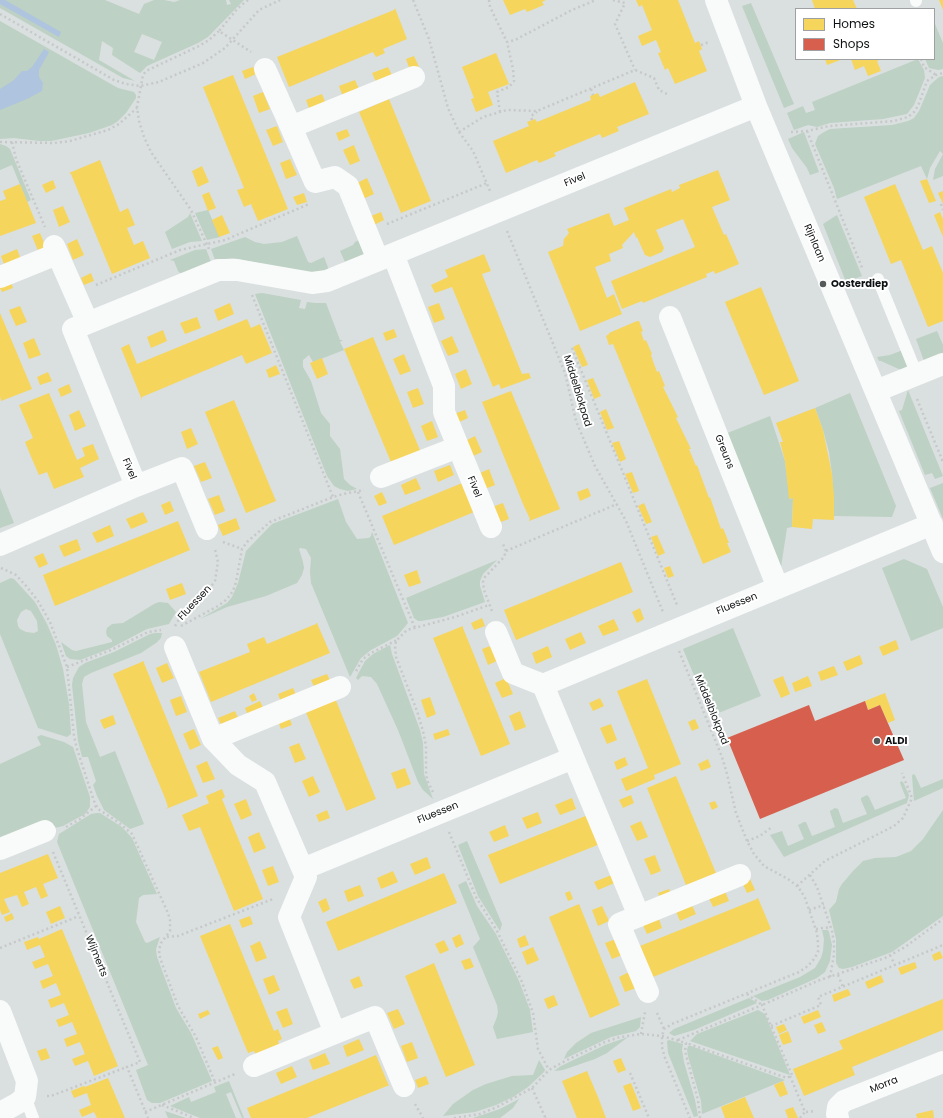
<!DOCTYPE html>
<style>
body{margin:0}
#map{position:relative;width:943px;height:1118px;overflow:hidden;background:#dadfe0;font-family:Poppins,sans-serif}
canvas{display:block}
.legend{position:absolute;left:795px;top:8px;width:140px;height:52px;box-sizing:border-box;background:#fff;border:1px solid #9fa0a1;margin:0;padding:5px 7px;list-style:none;font-size:12px;color:#0f1213}
.legend li{display:flex;align-items:center;gap:8px;height:20px}
.legend b{width:20px;border:1px solid #9fa0a1}
</style>
<div id="map">
<canvas width="943" height="1118"></canvas>
<ul class="legend">
<li><b style="height:11px;background:#f6d55c"></b>Homes</li>
<li><b style="height:11px;background:#d6604d"></b>Shops</li>
</ul>
</div>
<script>
const ctx = document.querySelector('canvas').getContext('2d');
ctx.lineJoin = 'round';
function fillPath(path, color) {
  ctx.fillStyle = color;
  ctx.fill(path, 'evenodd');
}
function shape(rows) {
  const path = new Path2D();
  for (const r of rows) {
    path.moveTo(r[0], r[1]);
    for (let i = 2; i < r.length; i += 2) path.lineTo(r[i], r[i + 1]);
  }
  return path;
}
function strokePath(path, color, width, dash) {
  ctx.strokeStyle = color;
  ctx.lineWidth = width;
  ctx.lineCap = dash ? 'butt' : 'round';
  ctx.setLineDash(dash || []);
  ctx.stroke(path);
}
function label(font, color, halo, rows, align = 'center') {
  ctx.font = font + ' Poppins,sans-serif';
  ctx.lineWidth = 4;
  ctx.setLineDash([]);
  ctx.textBaseline = 'middle';
  ctx.strokeStyle = halo;
  ctx.fillStyle = color;
  for (const [text, x, y, turn = 0] of rows) {
    ctx.save();
    ctx.translate(x, y);
    ctx.rotate((+turn || 0) * Math.PI / 180);
    ctx.textAlign = isNaN(turn) ? turn : align;
    if (halo) ctx.strokeText(text, 0, 0);
    ctx.fillText(text, 0, 0);
    ctx.restore();
  }
}
fillPath(shape([
 [0,0,105,0,139,14,144,4,154,0,164,0,174,2,180,0,226,0,227,5,231,4,229,0,244,0,208,37,198,43,147,66,140,73,112,55,113,48,102,41,99,60,135,81,123,78,0,8],
 [142,34,162,42,154,60,134,52],
 [751,3,794,104,784,108,742,6],
 [0,21,118,88,134,92,136,95,136,98,126,113,118,121,112,125,89,133,51,141,39,141,14,138,0,139],
 [934,24,935,24,943,43,943,69,938,70,929,68,925,59,934,59],
 [918,59,924,70,925,78,914,105,907,114,883,119,830,123,817,127,808,125,794,130,787,113,803,106,806,113,815,110,812,102],
 [943,76,943,176,933,180,935,169,943,154,940,151,930,168,927,179,921,166,837,199,834,188,815,144,818,136,824,132,830,129,892,125,908,121,914,118,919,111,930,85,939,77],
 [804,132,819,172,810,175,807,168,792,148,788,139],
 [0,144,6,146,10,149,31,200,27,202,12,165,0,170],
 [208,210,220,237,207,240,195,213],
 [190,213,202,241,190,242,172,249,165,232,188,217],
 [837,215,862,276,846,282,823,224],
 [297,236,308,262,311,263,324,257,329,270,309,273,233,258,215,260,211,249,245,237,255,242,264,244,282,242],
 [361,239,367,253,345,262,340,251,353,245,355,242],
 [206,249,211,262,183,273,180,273,178,271,174,261,170,260,195,250],
 [262,293,301,300,299,308,305,309,307,302,315,303,326,303,340,340,343,340,340,342,344,350,313,362,309,355,303,360,303,367,311,381,321,413,330,424,330,436,340,449,344,479,350,485,357,489,348,491,340,489,334,486,327,476,255,294],
 [937,331,943,345,943,353,924,361,916,339],
 [903,350,910,366,901,370,881,361,879,361,877,357,890,355],
 [908,390,943,476,935,479,932,473,925,475,899,411,902,410],
 [850,393,896,506,892,517,834,516,832,474,829,452,823,430,815,408],
 [770,416,785,461,790,499,793,498,792,527,787,528,781,567,725,434],
 [943,483,943,519,930,488],
 [0,488,14,523,0,528],
 [338,499,346,522,357,539,369,538,371,536,372,532,408,623,397,636,371,650,361,658,350,677,311,583,310,572,311,558,306,549,300,548,299,549,303,562,304,568,302,575,297,583,266,596,227,607,200,619,227,603,232,597,238,583,246,551,272,524],
 [904,559,927,569,943,607,943,628,911,641,882,568],
 [497,560,483,574,480,581,480,586,485,602,443,617,421,621,418,621,414,618,406,598],
 [11,578,14,579,35,602,47,624,56,645,63,669,69,704,71,734,67,737,38,728,0,634,0,583],
 [26,609,31,611,37,621,38,631,34,633,26,632,20,629,18,626,17,620,21,612],
 [159,602,168,603,176,612,169,624,147,629,109,649,80,660,70,659,66,656,61,642,72,650,76,651,112,642,112,640,107,636,106,632,107,628,112,624,123,623,154,604],
 [733,628,761,696,711,716,683,649],
 [155,633,162,633,161,638,156,643,141,653,91,673,84,677,82,684,86,722,100,757,115,751,144,824,130,829,104,810,97,796,93,785,96,781,88,757,82,757,78,741,72,685,73,678,79,667,85,663,114,652,150,634],
 [390,645,392,654,420,730,423,743,424,774,433,799,423,790,418,782,398,730,377,684,371,677,362,676,358,680,356,678,365,661,373,654],
 [41,735,64,742,73,747,90,797,90,807,85,814,63,826,0,841,0,764,41,745,37,737],
 [913,774,915,775,921,788,943,779,943,788,914,801,912,776],
 [901,781,903,782,909,795,907,803,784,857,770,835,782,831,788,846,804,839,798,825,804,822,806,822,812,836,835,827,830,812,830,811,835,808,838,809,843,823,867,814,861,800,861,798,867,795,869,797,875,810,890,804,906,798,900,783],
 [943,810,943,916,892,952,852,967,843,969,839,968,836,963,836,939,829,910,836,902,839,889,842,884,853,871,863,861,875,858,896,857,911,851,923,839],
 [97,813,100,813,122,827,132,838,157,894,143,895,139,898,136,922,145,942,147,943,160,937,156,949,157,957,176,1008,191,1033,212,1081,160,1103,152,1103,147,1100,136,1070,148,1065,57,842,59,834,91,814],
 [467,841,502,924,500,931,478,896,458,845],
 [466,881,477,906,496,934,519,981,530,1010,533,1032,497,1039,493,1027,497,1017,498,1012,497,1005,473,947,480,939,458,885],
 [822,930,828,930,829,932,832,945,830,961,825,972,817,978,768,1000,762,1001,753,996,800,977,815,968,821,958,823,951,824,939],
 [749,998,756,1002,757,1003,694,1030,674,1036,669,1033,674,1029],
 [758,1010,765,1014,790,1075,690,1041,697,1034],
 [641,1017,640,1027,636,1031,611,1037,564,1059,567,1052,576,1043,591,1033],
 [628,1037,607,1053,595,1059,563,1070,554,1071,561,1066,605,1045],
 [669,1040,683,1044,682,1050,684,1062,695,1100,698,1116,694,1117,668,1053,667,1041],
 [688,1046,691,1046,785,1080,702,1114,701,1101,688,1056,687,1050],
 [539,1060,545,1070,544,1072,528,1087,513,1097,496,1105,475,1112,443,1116,453,1104,473,1090,486,1084,512,1076,533,1075],
 [229,1081,244,1118,242,1118,231,1092,226,1094,236,1118,200,1118,170,1106,189,1097,191,1102,216,1092,214,1087],
 [519,1099,513,1108,500,1118,473,1118,500,1109],
 [165,1111,186,1118,168,1118]
]), '#bdd1c4');
fillPath(shape([
 [0,0,5,0,61,32,59,37,0,4],
 [44,49,49,52,39,70,39,77,43,83,42,91,27,99,0,110,0,89,14,80,22,71,27,71,32,67]
]), '#afc4df');
fillPath(shape([
 [503,0,546,0,542,2,544,5,527,12,525,9,510,15],
 [636,0,678,0,695,43,699,41,702,49,699,51,707,71,675,84,668,68,665,70,658,53,661,52,656,40,642,46,638,36,652,30,642,5,639,7],
 [812,0,853,0,857,9,815,9],
 [939,0,943,0,943,10],
 [395,8,407,39,383,49,385,53,376,57,373,52,289,87,277,57,394,10],
 [496,53,509,84,488,92,493,105,476,112,471,99,474,98,462,67],
 [414,56,419,67,410,70,406,59],
 [825,59,843,59,827,65],
 [851,59,882,59,877,61,881,71,868,76,864,66,855,70],
 [253,67,256,74,245,79,242,71],
 [388,67,393,77,377,84,372,73],
 [233,75,288,209,258,221,251,204,244,207,237,190,244,188,203,87],
 [355,80,360,91,343,97,339,86],
 [635,82,649,114,617,127,619,131,602,138,600,134,554,153,556,156,539,163,537,160,506,173,493,141,529,126,527,122,535,119,537,122,591,100,590,96,598,93,600,97],
 [263,92,270,109,259,113,253,96],
 [322,94,326,104,310,111,306,100],
 [389,99,431,201,401,213,359,112],
 [277,126,283,142,273,146,266,130],
 [347,129,350,136,339,141,336,133],
 [354,145,360,161,350,165,343,150],
 [290,159,297,175,286,179,280,163],
 [100,160,120,212,128,208,135,225,127,228,134,245,143,241,150,258,112,274,71,174,69,173],
 [202,166,209,182,198,187,192,171],
 [718,170,730,200,712,207,724,235,726,234,739,264,715,274,714,271,706,274,707,277,643,303,642,301,622,309,611,281,695,247,683,219,656,230,664,248,662,252,650,257,645,255,637,237,636,238,634,232,622,245,623,248,609,254,611,261,595,267,607,298,614,294,622,314,580,331,548,252,563,246,564,239,569,233,567,229,609,213,614,226,629,220,624,208,671,189,672,192,680,188,679,185],
 [367,178,374,194,363,199,357,183],
 [927,179,936,201,929,203,920,181],
 [53,180,56,188,46,193,42,185],
 [20,184,36,223,0,236,0,201,6,199,3,191],
 [895,184,923,250,932,246,943,273,943,321,928,327,901,260,891,264,864,197],
 [943,191,943,204,938,193],
 [209,192,216,208,208,211,202,195],
 [304,193,307,202,297,205,293,197],
 [63,206,70,222,59,227,53,210],
 [381,212,384,220,374,225,371,216],
 [940,212,943,219,943,237,934,215],
 [222,215,230,233,219,237,212,220],
 [40,233,47,250,39,253,32,236],
 [77,239,84,255,73,260,67,244],
 [17,249,21,260,5,267,1,256],
 [484,254,491,271,482,274,522,374,529,373,531,378,501,389,499,384,493,387,452,287,435,293,431,285,448,277,445,270],
 [91,273,94,281,84,285,81,278],
 [10,279,13,288,2,292,0,288],
 [761,287,799,381,764,395,725,302],
 [230,303,234,314,218,321,214,310],
 [439,303,445,319,434,323,428,307],
 [20,306,27,322,16,326,9,310],
 [0,313,32,389,1,401,0,396],
 [197,317,201,328,185,334,180,323],
 [247,319,251,328,260,324,272,353,246,364,242,355,142,397,142,400,121,348,129,344,137,364],
 [637,321,639,321,643,331,641,332,644,341,646,340,652,354,651,355,654,364,657,372,659,371,665,386,663,387,678,417,676,418,691,449,689,449,696,466,697,465,709,498,710,497,721,529,723,528,729,543,727,543,731,552,703,564,613,344,609,345,606,336,609,334,609,333],
 [394,329,397,337,386,341,383,333],
 [163,330,167,341,151,348,147,337],
 [452,336,459,352,448,356,441,341],
 [373,337,422,455,393,467,344,349],
 [34,338,41,355,29,359,23,343],
 [579,344,588,365,582,367,573,347],
 [404,354,411,371,400,375,393,359],
 [322,358,328,374,317,379,310,363],
 [276,365,280,374,269,378,266,370],
 [466,369,472,384,461,389,455,374],
 [48,372,52,381,40,385,37,377],
 [593,378,601,396,594,399,587,380],
 [69,384,72,392,61,397,58,389],
 [418,388,424,404,413,408,407,392],
 [511,391,560,509,529,521,529,520,530,519,523,504,482,402],
 [49,393,77,460,85,456,82,448,93,444,99,459,80,468,84,477,54,489,47,472,39,475,32,459,25,442,33,438,19,405],
 [234,400,276,501,246,513,205,412],
 [815,408,823,430,832,474,834,496,834,520,813,519,812,529,792,527,793,498,789,499,785,461,780,442,783,442,776,423],
 [606,409,614,428,607,430,600,412],
 [79,410,86,426,75,431,69,415],
 [465,410,468,418,457,423,454,414],
 [432,421,438,437,427,441,421,426],
 [191,428,198,444,187,449,181,432],
 [475,436,482,452,471,457,465,441],
 [619,441,626,459,620,462,612,443],
 [205,462,212,478,201,482,194,466],
 [450,465,454,475,438,482,434,471],
 [489,469,495,485,485,489,478,474],
 [632,472,639,491,633,493,625,474],
 [416,478,421,489,405,495,401,485],
 [467,481,479,510,394,545,382,516],
 [588,488,591,496,580,501,577,492],
 [382,492,387,503,379,506,374,496],
 [219,495,225,511,215,515,208,499],
 [170,501,174,511,165,515,161,505],
 [503,503,509,519,498,523,492,507],
 [644,503,652,522,646,524,638,506],
 [143,512,148,522,131,529,126,519],
 [236,518,240,529,223,536,218,525],
 [178,521,190,550,55,606,43,575],
 [110,525,114,536,97,543,92,533],
 [657,535,665,553,658,556,651,537],
 [77,539,81,550,64,557,59,546],
 [43,553,48,564,39,568,34,557],
 [621,562,633,592,516,640,504,610],
 [670,566,674,576,668,578,664,568],
 [417,570,421,583,409,587,404,575],
 [182,583,186,594,170,600,166,589],
 [640,608,644,619,637,623,632,612],
 [482,618,485,626,474,630,471,623],
 [614,619,619,630,603,636,598,626],
 [316,623,317,623,330,653,211,702,199,672,250,652,247,644,264,637,267,644,316,624],
 [463,626,463,628,510,744,481,756,433,638],
 [581,632,586,643,570,650,565,639],
 [896,640,899,649,883,656,879,647],
 [493,645,499,660,488,665,482,649],
 [548,646,552,657,536,664,532,653],
 [860,655,863,664,847,671,843,662],
 [144,661,144,663,198,796,166,809,168,807,165,798,113,674],
 [167,663,174,678,162,683,156,668],
 [834,666,838,675,821,681,818,672],
 [327,674,332,685,316,691,311,680],
 [783,676,790,694,781,698,773,680],
 [808,676,812,686,795,692,792,683],
 [506,678,513,694,502,698,495,683],
 [647,679,681,764,654,775,655,779,626,791,621,779,648,768,617,691],
 [293,688,298,699,282,705,278,694],
 [254,693,257,700,252,702,249,696],
 [885,693,895,720,888,723,880,705,868,710,865,701],
 [181,696,187,712,176,716,170,700],
 [430,697,436,714,427,718,421,700],
 [335,698,376,799,346,811,346,810,305,710],
 [600,698,604,706,593,711,589,703],
 [260,701,265,712,249,718,245,708],
 [235,711,240,722,223,729,218,718],
 [520,711,526,727,515,731,509,716],
 [113,715,116,724,104,729,100,720],
 [289,717,292,725,281,729,278,721],
 [695,719,699,728,692,731,688,722],
 [611,724,617,740,607,744,600,728],
 [194,729,201,745,190,750,183,734],
 [448,729,450,735,435,740,433,734],
 [299,743,306,759,295,763,289,747],
 [625,757,628,765,617,770,614,762],
 [708,759,711,767,701,771,698,764],
 [207,761,215,779,203,783,196,766],
 [405,768,411,784,397,789,391,773],
 [313,776,320,792,309,797,302,781],
 [676,776,718,878,688,890,647,788],
 [222,789,225,797,222,799,263,899,234,911,200,827,189,831,182,815,209,803,206,796],
 [631,795,634,803,623,808,619,800],
 [572,798,576,809,560,815,555,805],
 [246,799,252,815,241,820,234,804],
 [715,801,718,807,712,810,709,803],
 [327,810,330,818,319,822,316,815],
 [538,812,542,823,527,829,522,818],
 [588,815,600,844,500,884,488,855],
 [641,821,648,837,637,841,630,826],
 [505,825,509,836,494,842,489,832],
 [259,832,266,848,254,853,248,837],
 [48,854,58,878,43,884,48,896,41,899,36,887,24,892,29,904,22,907,17,895,4,899,10,912,2,915,0,910,0,873],
 [655,855,661,871,651,875,644,859],
 [427,857,431,868,415,875,410,864],
 [273,866,279,882,268,886,262,870],
 [393,871,398,882,381,889,377,878],
 [444,873,457,903,338,951,326,922],
 [614,874,617,882,598,890,594,882],
 [750,879,755,890,747,893,742,882],
 [360,885,364,896,348,902,344,891],
 [669,889,672,896,661,901,658,893],
 [724,889,729,901,713,907,708,896],
 [570,891,573,899,568,901,565,893],
 [326,898,330,909,323,913,318,902],
 [757,898,758,898,771,929,653,977,640,946,757,899],
 [691,903,696,914,680,921,675,909],
 [579,904,620,1005,590,1018,549,917],
 [60,906,65,918,51,924,46,912],
 [602,906,609,921,598,926,592,910],
 [12,913,14,919,6,922,4,917],
 [250,916,253,924,242,928,239,920],
 [658,916,662,928,647,934,642,923],
 [230,924,274,1031,278,1029,282,1039,278,1041,281,1050,258,1059,254,1051,248,1053,200,936],
 [62,929,118,1066,94,1076,88,1061,75,1066,72,1059,85,1054,80,1042,67,1047,64,1039,77,1034,72,1022,59,1027,56,1020,69,1015,64,1003,51,1008,48,1000,61,995,56,983,43,989,40,981,53,976,48,964,35,969,32,962,45,957,40,945,27,950,24,942,38,937,39,939],
 [460,934,464,944,456,948,452,938],
 [525,935,529,945,520,948,517,939],
 [616,939,622,955,612,959,605,943],
 [444,940,449,950,440,954,435,944],
 [260,941,267,958,256,962,250,946],
 [533,947,539,960,527,965,522,952],
 [940,951,943,958,934,961,932,955],
 [470,958,474,967,465,970,461,961],
 [915,962,917,968,901,975,898,968],
 [434,963,475,1065,446,1077,405,976],
 [629,972,636,988,625,992,619,977],
 [274,975,280,990,269,995,263,979],
 [881,975,884,982,868,989,865,982],
 [359,976,363,986,354,989,350,980],
 [848,989,851,995,834,1002,832,995],
 [554,995,558,1005,548,1009,544,999],
 [943,999,943,1030,852,1067,855,1075,804,1096,793,1069,843,1049,839,1041],
 [287,1008,293,1024,283,1028,276,1012],
 [398,1009,405,1024,394,1029,387,1013],
 [208,1010,210,1014,200,1019,198,1014],
 [818,1010,821,1017,804,1024,801,1017],
 [822,1022,826,1031,818,1034,814,1025],
 [784,1024,787,1030,779,1034,776,1027],
 [788,1031,792,1042,783,1045,779,1035],
 [359,1039,364,1050,347,1057,343,1046],
 [412,1042,418,1058,407,1062,401,1046],
 [218,1046,223,1058,218,1060,212,1048],
 [46,1048,50,1058,41,1061,37,1051],
 [325,1053,330,1064,313,1070,309,1060],
 [376,1055,389,1086,387,1086,307,1118,251,1118,247,1108],
 [621,1058,626,1070,618,1073,613,1061],
 [292,1066,297,1077,281,1084,276,1073],
 [587,1071,598,1097,606,1118,577,1118,562,1081],
 [426,1076,429,1084,418,1088,415,1080],
 [108,1078,125,1118,97,1118,94,1112,82,1117,79,1110,91,1105,87,1093,74,1098,71,1091,84,1086,85,1087],
 [783,1081,788,1094,780,1097,774,1085],
 [631,1083,641,1108,633,1111,623,1086],
 [745,1097,754,1118,725,1118,721,1107],
 [793,1107,798,1118,788,1118,785,1110],
 [933,1110,934,1118,917,1118,916,1114]
]), '#f6d55c');
fillPath(shape([
 [865,701,868,710,880,705,904,760,760,819,727,738,809,705,815,721]
]), '#d6604d');
strokePath(shape([
 [248,0,238,8,219,31,251,52],
 [413,0,429,39,448,108,459,132,473,151,490,191],
 [489,0,490,7,507,42],
 [613,0,625,3,615,24,635,70],
 [0,14,114,80,126,84,140,86,159,82,203,63,225,48,259,10,280,0],
 [701,45,709,42],
 [921,59,924,67,936,75],
 [591,89,593,95],
 [500,112,497,92,509,87,514,81,513,69,507,42,515,40,572,10,596,0],
 [532,120,531,116,537,112],
 [807,131,863,270],
 [459,132,483,117,500,112,507,110,537,111,635,70,654,78,659,90,667,94],
 [791,132,807,131,829,126,894,121,908,117,914,112,918,106,927,81,936,75,943,73],
 [0,142,54,143,70,141,108,130,119,124,137,108],
 [12,142,16,159,45,227],
 [941,204,943,210],
 [387,224,487,183],
 [507,231,565,373,576,421,595,466,626,521,663,612],
 [209,249,191,210,151,152,144,137,139,121,137,107,143,75,146,71,199,46,209,40,219,31],
 [96,285,180,250,225,240,309,204],
 [252,295,333,497],
 [572,348,677,605],
 [917,399,943,462],
 [358,492,415,628],
 [223,542,242,549],
 [506,551,617,504],
 [1,568,16,575,27,587,38,601,50,622,67,667,74,736,77,749,94,801,98,809,118,822,132,834,168,913,170,920,170,931,161,943,159,950,160,958,178,1006,196,1037,215,1082],
 [492,611,484,590,483,582,485,577,504,557,506,551,503,544],
 [175,626,178,621,210,588,215,581,218,562,215,549],
 [181,626,218,606,227,599,233,591,236,582,242,549,247,542,270,522,333,497,343,494,364,490],
 [679,651,722,757,727,774,736,813,747,841,754,854,764,866,788,879,797,886,801,891,805,898,817,933,818,944,818,952,814,959,808,966,799,972,672,1024,664,1029,662,1036,662,1047,665,1058,690,1118],
 [67,667,111,650,148,632,161,630],
 [356,671,363,659,371,653,397,640],
 [433,792,427,780,426,772,426,746,423,731,417,711,396,657,395,646,396,641,407,630,455,617,489,605],
 [66,827,80,819,96,806],
 [449,832,476,897,497,931,522,982,533,1013,538,1049,549,1070],
 [747,841,760,836,772,827],
 [53,852,140,1062,127,1067,148,1118],
 [810,875,817,887,832,931,834,943,834,955,830,977],
 [797,886,825,861,894,826,903,818,912,798,902,773],
 [809,910,824,905],
 [816,929,831,927],
 [167,937,178,936,273,899],
 [0,948,79,916],
 [890,955,895,965],
 [838,975,843,987],
 [747,994,762,1005,820,980,885,958,905,947,943,919],
 [657,1013,664,1029],
 [771,1026,821,1005,818,997,943,945],
 [641,1034,645,1012],
 [678,1040,762,1005,792,1075,787,1078,686,1043],
 [630,1073,649,1118],
 [790,1076,805,1112,816,1111],
 [532,1088,545,1117,543,1118],
 [47,1096,51,1096,127,1067],
 [415,1104,423,1118],
 [162,1105,194,1118],
 [145,1112,235,1074],
 [454,1118,480,1114,497,1107,532,1088,549,1070,565,1061,605,1042,620,1037,641,1034,662,1036,686,1043,685,1051,698,1100,700,1118],
 [800,1118,805,1112]
]), '#c7c9c9', 2.5, [2, 3]);
strokePath(shape([
 [916,0,916,1],
 [878,279,917,375],
 [25,1097,33,1118]
]), '#f9fafa', 12);
strokePath(shape([
 [716,0,756,106,943,552],
 [265,69,291,127],
 [54,246,88,323],
 [393,254,444,386,444,412,491,527],
 [378,260,348,186,335,177,315,182,291,127,414,77],
 [0,277,57,254],
 [670,317,778,588],
 [876,391,943,364],
 [381,477,458,447],
 [136,486,182,468,207,529],
 [0,545,136,486,73,329,218,270,237,270,312,283,327,281,756,106],
 [496,632,513,673,543,685,639,916],
 [175,647,213,739,238,765,265,782,306,877,289,917,335,1033,375,1017,404,1086],
 [543,685,932,524],
 [213,739,340,687],
 [0,849,45,831],
 [303,869,573,758],
 [648,992,619,924,740,875],
 [0,1011,27,1081,25,1097,18,1103,0,1113],
 [254,1066,335,1033],
 [838,1118,837,1114,838,1107,844,1101,943,1062]
]), '#f9fafa', 22);
for (const [x, y, r, color] of [
 [823,284,4,"#565a5b"],
 [877,741,4,"#565a5b"]
]) {
  const dot = new Path2D();
  dot.arc(x, y, r, 0, 2 * Math.PI);
  ctx.fillStyle = color;
  ctx.fill(dot);
  strokePath(dot, '#fff', 1.5);
}
label('10px', '#0f1213', '#fff', [
 ["Fivel",575,180,-22],
 ["Rijnlaan",814,243,67],
 ["Middelblokpad",577,391,73],
 ["Greuns",724,452,68],
 ["Fivel",129,469,68],
 ["Fivel",474,487,68],
 ["Fluessen",195,603,-47],
 ["Fluessen",737,604,-22],
 ["Middelblokpad",711,710,68],
 ["Fluessen",438,813,-22],
 ["Wijmerts",96,956,68],
 ["Morra",884,1085,-22]
]);
label('bold 10px', '#0f1213', '#fff', [
 ["Oosterdiep",831,284],
 ["ALDI",885,741]
], 'left');
</script>
